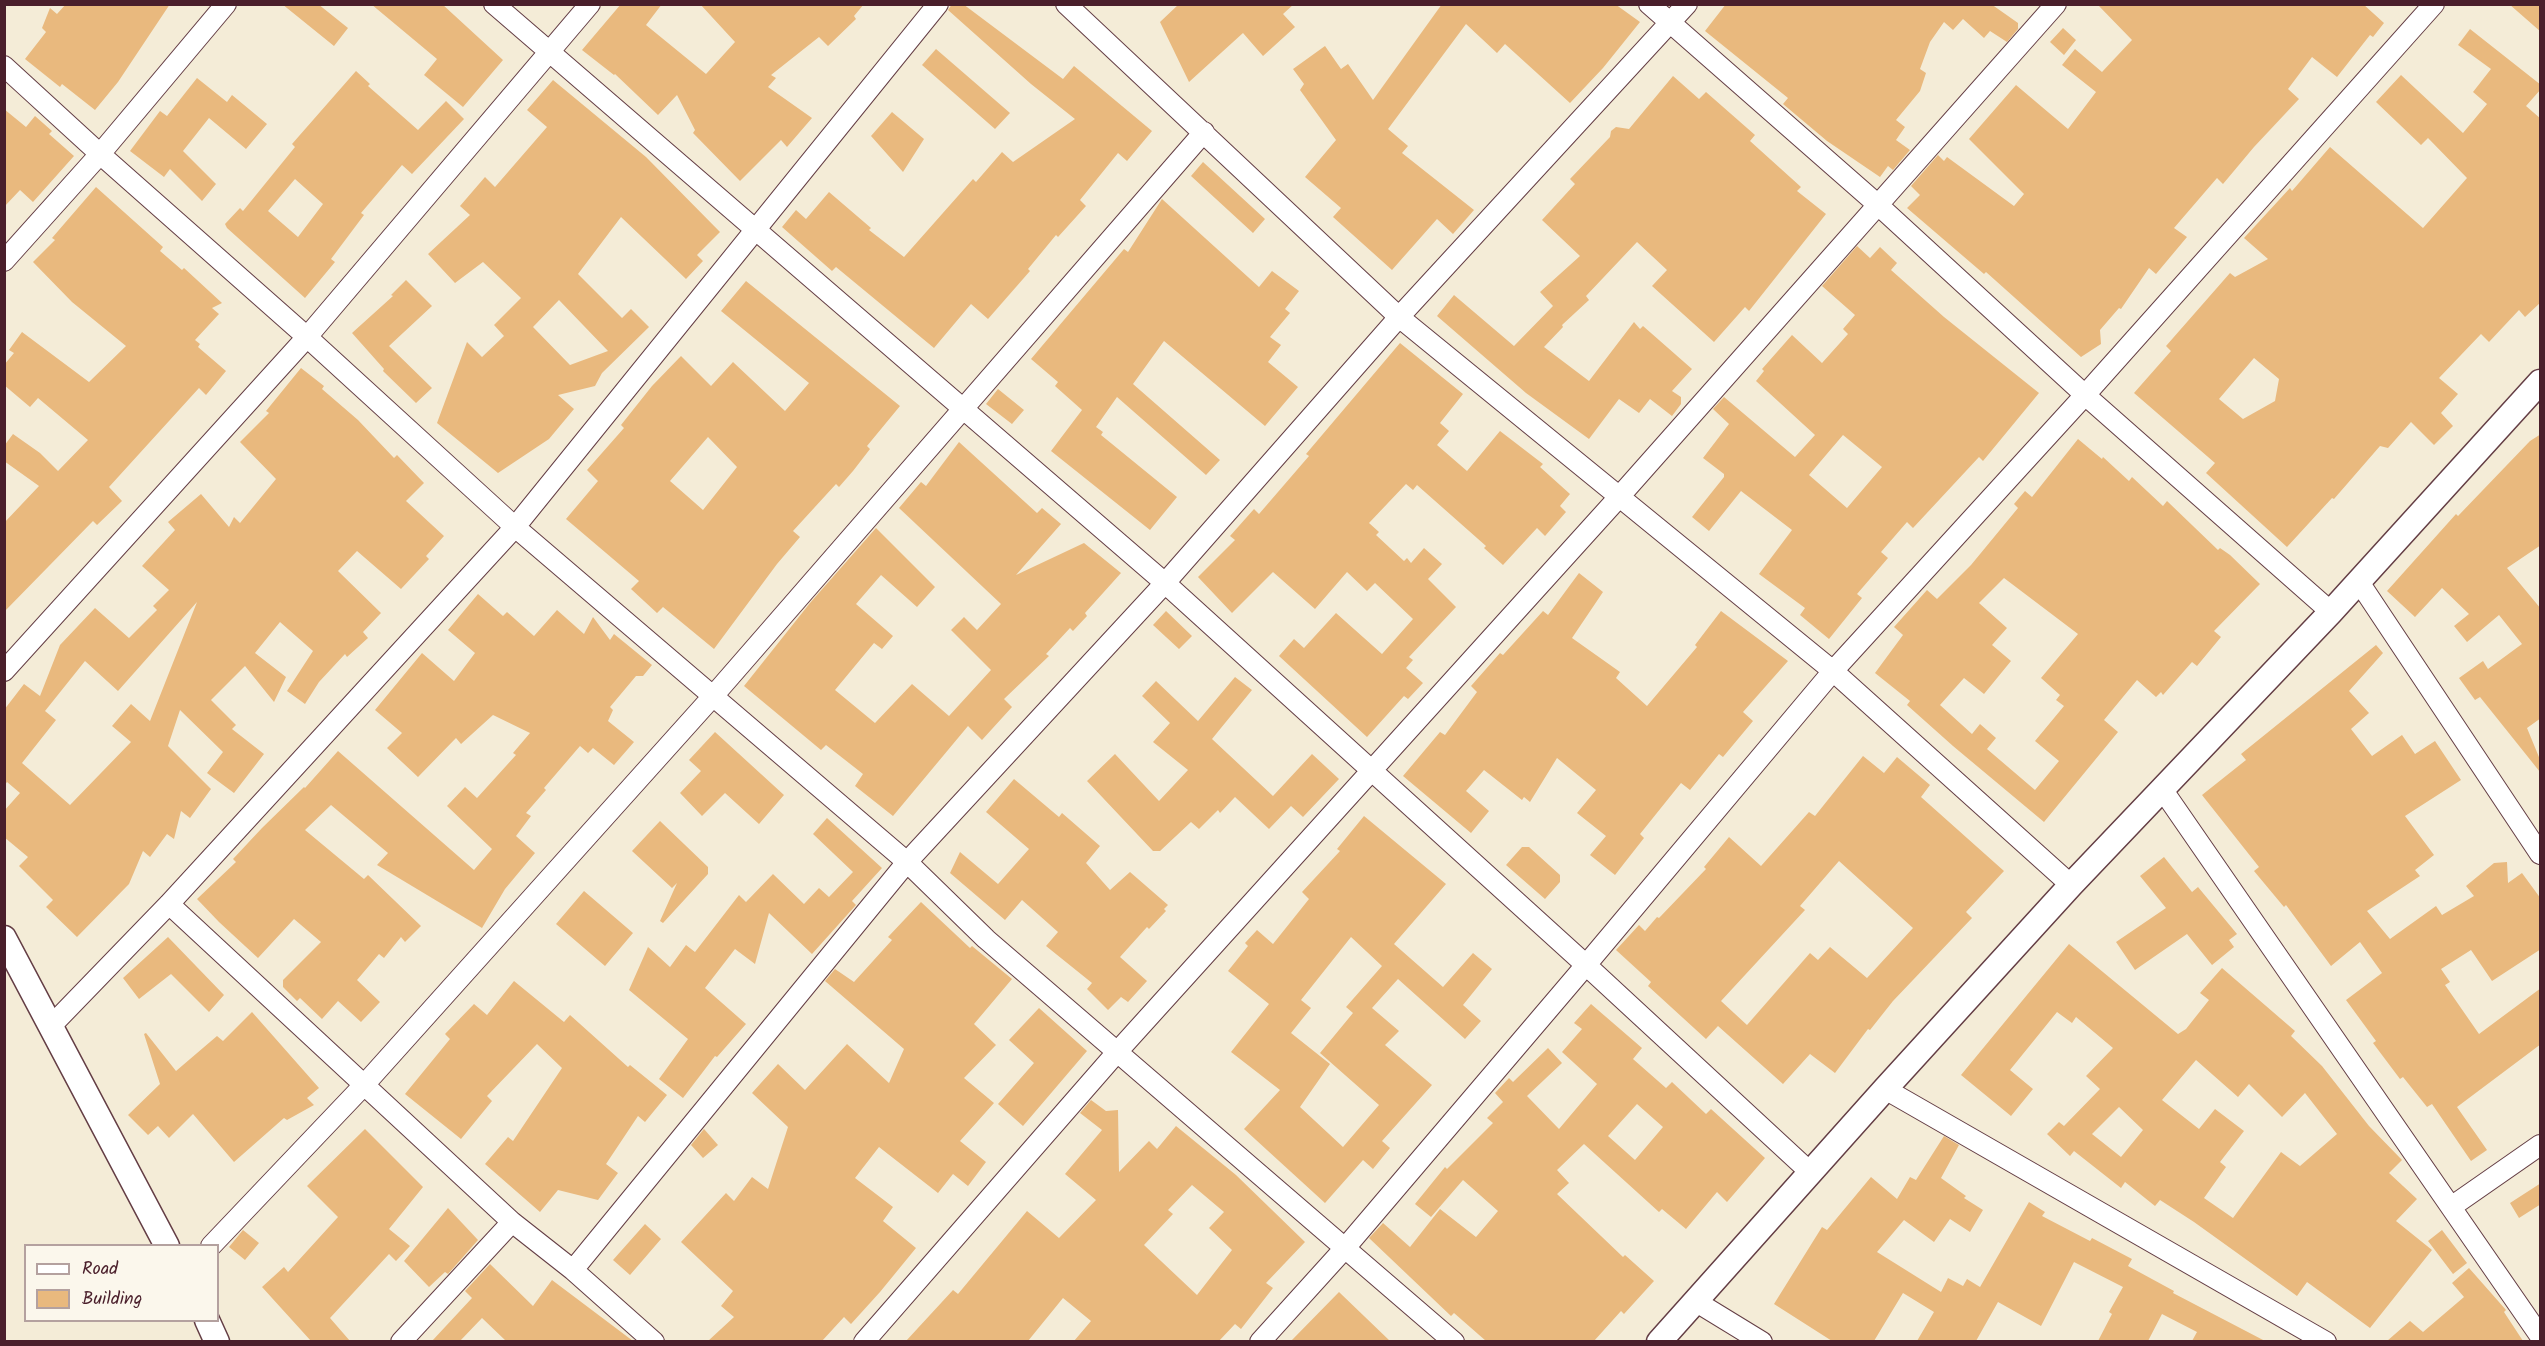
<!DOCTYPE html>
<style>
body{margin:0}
#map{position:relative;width:2545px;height:1346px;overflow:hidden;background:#f4ecd7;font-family:Kalam,sans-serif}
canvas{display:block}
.frame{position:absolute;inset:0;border:6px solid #4a1f2b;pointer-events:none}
.legend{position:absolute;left:24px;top:1244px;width:195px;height:78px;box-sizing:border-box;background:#fbf7ec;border:2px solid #b4a19f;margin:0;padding:8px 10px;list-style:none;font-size:18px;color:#4a1f2b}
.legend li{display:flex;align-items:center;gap:12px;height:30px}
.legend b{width:30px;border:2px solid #b4a19f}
</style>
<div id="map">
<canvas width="2545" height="1346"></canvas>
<div class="frame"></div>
<ul class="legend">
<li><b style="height:8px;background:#fff"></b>Road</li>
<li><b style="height:16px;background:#e9b97e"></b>Building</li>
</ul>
</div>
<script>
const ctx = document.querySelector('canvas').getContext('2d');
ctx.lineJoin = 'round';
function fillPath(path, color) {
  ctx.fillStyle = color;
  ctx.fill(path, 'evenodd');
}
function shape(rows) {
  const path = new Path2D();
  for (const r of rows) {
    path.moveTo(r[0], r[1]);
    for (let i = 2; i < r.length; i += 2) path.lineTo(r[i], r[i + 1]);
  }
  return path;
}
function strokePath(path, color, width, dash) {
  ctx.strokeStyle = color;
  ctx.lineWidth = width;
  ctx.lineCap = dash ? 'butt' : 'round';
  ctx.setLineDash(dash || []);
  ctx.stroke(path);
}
fillPath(shape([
 [66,4,170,4,118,82,95,110,62,84,60,87,25,59,46,32,42,28,50,8,57,14],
 [282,4,318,4,348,28,334,46],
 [371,4,442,4,503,60,463,107,424,75,437,59],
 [621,4,662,4,646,25,706,74,735,42,700,4,864,4,854,16,856,19,828,46,819,37,771,75,776,78,768,87,812,118,787,147,781,140,740,181,693,133,695,130,677,95,658,115,615,74,614,75,582,50],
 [952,4,963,4,1063,79,1074,66,1152,131,1127,161,1118,153,1080,200,1086,206,1058,237,1056,235,1028,269,1030,271,988,319,971,304,934,348,836,267,832,271,782,227,796,210,806,219,829,192,871,228,869,230,904,257,973,179,976,182,1002,152,1013,162,1075,119,1031,84,948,10],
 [1179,4,1294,4,1283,14,1295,27,1263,56,1243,33,1189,82,1160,22],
 [1442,4,1615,4,1640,22,1603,68,1570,103,1505,44,1497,53,1466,24,1388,129,1408,146,1402,153,1474,210,1453,234,1437,219,1392,270,1333,217,1341,208,1305,177,1336,140,1300,90,1304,84,1293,69,1325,46,1341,69,1348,64,1373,100],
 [1726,4,1991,4,2018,23,2018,29,2007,42,1990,31,1984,38,1963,19,1953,30,1944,22,1930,42,1920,69,1926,73,1920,91,1896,120,1905,127,1896,140,1910,150,1893,170,1888,166,1880,177,1827,141,1783,104,1788,98,1705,31],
 [2097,4,2363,4,2384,23,2373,37,2370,35,2337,77,2312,57,2288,89,2299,99,2254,147,2223,184,2217,178,2174,228,2187,237,2156,274,2149,268,2121,309,2119,308,2100,330,2101,344,2081,357,1986,272,1984,274,1907,208,1920,195,1911,186,1938,155,1944,161,1947,157,2014,206,2024,194,1969,139,2016,85,2068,129,2096,92,2062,65,2075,49,2102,72,2132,40],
 [2509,4,2541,4,2541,32],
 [2063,28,2076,40,2064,55,2050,42],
 [2470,29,2541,85,2541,89,2526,106,2541,119,2541,302,2525,317,2519,310,2489,342,2481,334,2439,378,2458,394,2441,413,2453,426,2434,445,2411,422,2388,448,2380,446,2334,499,2332,498,2287,547,2206,473,2215,463,2134,393,2171,351,2166,346,2230,273,2235,277,2268,259,2244,238,2290,188,2292,191,2330,147,2423,228,2467,178,2428,138,2421,145,2376,102,2401,75,2463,133,2487,104,2473,92,2491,69,2458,45],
 [2254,358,2279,379,2275,401,2243,419,2219,399],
 [936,49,1010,113,995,129,922,65],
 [356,71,370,84,368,86,418,130,446,101,464,119,412,174,402,165,361,213,364,215,331,259,335,262,305,298,227,228,225,224,240,208,243,211,295,147,292,144],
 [295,179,323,204,298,237,268,211],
 [1673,76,1699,99,1706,92,1755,135,1750,141,1801,187,1797,191,1826,214,1749,311,1745,307,1714,342,1652,286,1667,270,1637,242,1586,296,1589,300,1562,325,1563,327,1544,347,1589,381,1634,322,1640,329,1643,326,1692,369,1672,391,1681,397,1681,404,1672,416,1650,399,1639,413,1619,399,1589,439,1526,393,1437,316,1454,295,1514,346,1553,306,1540,292,1580,256,1542,220,1575,184,1570,179,1610,137,1611,131,1616,127,1629,129],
 [197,78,227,102,232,95,267,124,246,149,209,118,183,151,216,184,202,201,170,169,164,177,130,151,160,111,167,116],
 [553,80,646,157,720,232,697,255,703,261,686,279,621,217,578,274,622,318,631,309,649,327,602,373,595,386,558,395,574,409,549,439,498,473,437,423,467,342,482,357,504,336,494,325,521,298,483,262,455,283,428,254,470,215,460,206,485,177,495,187,547,127,527,110],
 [559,300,608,351,570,365,533,327],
 [4,109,26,127,35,116,52,131,49,134,74,156,33,202,20,190,4,207],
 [892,112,924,139,903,172,871,136],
 [1203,162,1265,219,1253,233,1191,176],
 [96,187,163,247,160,251,182,270,184,268,222,303,212,308,219,314,195,340,200,344,198,347,226,371,206,395,199,388,109,487,122,501,97,525,93,521,4,612,4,523,39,486,4,461,4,446,13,434,40,453,58,471,88,440,38,398,30,407,4,385,4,365,14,353,9,350,22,332,89,382,126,346,72,302,33,262,55,240,52,238],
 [1162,199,1259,287,1272,271,1299,291,1285,309,1290,313,1270,337,1281,345,1268,362,1298,387,1265,426,1164,341,1133,384,1220,460,1206,475,1117,397,1096,427,1103,432,1101,435,1177,497,1150,530,1051,451,1082,410,1055,386,1058,382,1031,359,1124,249,1128,252],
 [1857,246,1870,258,1880,247,1897,263,1891,270,1944,317,2039,393,1983,461,1979,457,1913,528,1907,522,1881,552,1888,558,1857,594,1862,598,1829,639,1800,615,1805,608,1759,574,1792,530,1741,491,1709,531,1692,517,1724,477,1724,474,1703,458,1729,424,1713,409,1724,397,1795,457,1815,435,1756,381,1764,371,1762,369,1792,335,1822,363,1848,334,1843,329,1855,315,1822,286],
 [1843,435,1882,467,1847,508,1809,475],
 [406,280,432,306,389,346,432,388,416,403,383,371,384,369,352,333,393,296,391,295],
 [746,281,900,406,867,446,870,449,853,471,839,487,836,484,793,531,800,537,777,564,714,649,663,607,657,613,631,589,639,581,566,519,598,481,587,470,624,428,621,425,652,386,681,356,711,386,733,362,785,411,809,383,721,311],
 [708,437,737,467,703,510,670,481],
 [1400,343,1463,394,1440,423,1449,431,1437,445,1467,471,1500,431,1543,464,1540,467,1570,494,1560,506,1566,512,1545,536,1537,528,1503,565,1484,548,1486,546,1417,485,1413,490,1406,484,1369,523,1379,532,1376,535,1404,561,1407,558,1411,563,1424,548,1442,564,1428,579,1456,607,1409,657,1413,660,1406,668,1423,683,1408,699,1404,696,1367,737,1279,656,1294,639,1304,648,1336,613,1382,654,1413,619,1375,583,1367,591,1347,572,1315,609,1273,572,1232,613,1198,577,1235,540,1230,536,1254,509,1259,514,1309,456,1306,454],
 [301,368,324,386,322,389,358,420,394,458,397,455,424,483,406,501,444,536,426,556,429,559,401,589,357,551,338,571,381,613,363,632,368,638,347,657,345,654,319,682,305,704,287,691,313,651,280,622,255,653,286,677,274,702,245,666,211,700,236,725,232,729,264,754,234,793,207,773,223,752,180,710,168,746,211,789,190,818,181,811,174,839,167,834,150,857,143,851,129,884,77,937,46,907,53,900,19,866,28,857,4,837,4,811,20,793,7,782,4,786,4,710,24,684,40,696,60,645,95,608,129,638,157,610,153,606,169,590,142,566,175,530,168,522,201,494,229,527,234,517,240,523,276,479,240,442,269,413,266,411],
 [197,602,150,721,131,704,112,726,131,742,70,805,22,763,56,720,45,711,85,661,118,691],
 [998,389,1024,410,1012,424,986,404],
 [2541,434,2541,545,2507,568,2541,609,2541,718,2527,728,2541,762,2540,772,2480,697,2475,700,2459,678,2483,661,2488,669,2522,644,2499,615,2467,642,2454,626,2469,614,2442,588,2415,617,2387,591,2456,514,2458,516,2530,441],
 [2078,439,2102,459,2103,457,2129,481,2132,477,2163,506,2167,501,2218,550,2220,548,2230,555,2260,584,2214,631,2221,637,2197,666,2192,662,2163,695,2161,692,2156,697,2137,680,2104,720,2118,732,2044,822,1953,746,1907,705,1910,701,1875,673,1903,635,1894,627,1927,590,1937,599,1971,565,2018,508,2014,504,2025,491,2032,497],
 [2004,578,2078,634,2041,678,2060,695,2056,700,2064,706,2035,741,2059,761,2035,790,1987,749,1996,738,1980,724,1972,734,1940,705,1964,678,1984,694,2011,661,1992,645,2007,628,1979,603],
 [959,442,1037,513,1042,508,1061,524,1016,575,1084,543,1121,573,1085,613,1087,616,1073,631,1070,628,1046,654,1049,656,1004,699,1012,707,982,740,968,726,893,816,855,786,863,774,826,745,821,750,744,686,810,603,876,528,935,587,917,607,881,575,856,604,893,636,882,649,874,643,835,690,875,723,912,684,949,716,991,670,951,630,964,617,977,630,1001,604,899,508,921,482,926,486],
 [1579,573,1603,592,1572,638,1620,672,1616,678,1647,706,1697,647,1695,645,1721,611,1788,661,1743,712,1753,721,1723,757,1719,754,1690,790,1681,783,1640,834,1644,838,1615,875,1590,855,1606,836,1577,813,1596,790,1557,758,1530,802,1524,797,1522,800,1484,770,1466,791,1489,811,1471,833,1403,776,1440,732,1445,735,1477,692,1471,686,1500,653,1503,655,1543,611,1548,615],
 [478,594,503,616,507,612,534,636,557,610,584,634,593,617,610,640,614,634,652,665,643,676,636,676,610,707,613,710,608,721,634,742,614,765,593,748,588,753,580,746,544,788,546,790,526,813,531,816,516,836,535,853,505,889,482,928,377,865,388,853,331,805,305,830,364,879,368,875,421,926,405,942,401,937,384,958,379,954,357,980,380,1002,361,1022,338,1001,322,1019,300,998,297,1001,283,987,283,980,321,942,294,919,258,958,219,922,197,899,236,862,233,859,262,828,304,787,305,788,338,751,474,870,492,849,447,806,465,787,477,798,516,755,513,753,530,733,493,715,461,744,456,738,418,777,387,748,402,733,375,710,422,653,454,681,475,653,448,630],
 [1166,611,1192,636,1179,649,1153,625],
 [2376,645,2383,653,2349,691,2369,713,2351,729,2372,756,2402,735,2415,754,2435,741,2461,780,2405,816,2434,855,2415,870,2420,876,2367,911,2390,939,2436,906,2442,915,2474,896,2466,886,2494,863,2507,862,2508,883,2522,873,2541,899,2541,949,2492,981,2471,950,2441,969,2450,982,2445,985,2479,1034,2541,988,2541,1044,2457,1107,2487,1150,2471,1161,2432,1104,2427,1107,2403,1077,2400,1079,2373,1043,2376,1041,2346,1000,2382,973,2360,942,2331,966,2286,905,2284,907,2254,871,2259,867,2202,795,2246,760,2241,754],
 [1235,677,1252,690,1212,739,1273,796,1312,754,1339,779,1303,817,1291,806,1269,829,1235,797,1220,813,1218,810,1199,829,1191,822,1160,851,1153,851,1087,781,1115,754,1159,801,1188,770,1153,742,1170,723,1142,696,1156,681,1198,721],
 [715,732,784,795,759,824,725,793,702,816,680,793,701,771,689,760],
 [1863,756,1884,773,1897,757,1930,785,1921,797,2004,871,1966,912,1972,918,1893,1001,1870,1030,1868,1029,1835,1073,1810,1054,1783,1084,1718,1026,1706,1039,1648,986,1651,982,1616,950,1639,925,1645,931,1657,917,1659,918,1706,869,1704,867,1729,837,1761,866,1809,812,1815,816],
 [1839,861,1913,928,1867,978,1830,947,1818,960,1810,953,1747,1025,1721,1001,1805,910,1800,906],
 [1014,779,1059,817,1062,813,1100,846,1086,863,1110,890,1130,872,1168,905,1164,909,1166,911,1149,929,1147,927,1120,957,1147,981,1128,1002,1121,997,1108,1010,1087,989,1092,983,1046,946,1058,932,1022,900,1005,920,950,873,960,852,998,884,1029,849,986,812],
 [1364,816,1446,884,1394,944,1443,987,1473,953,1492,969,1463,1005,1481,1021,1465,1039,1398,979,1372,1008,1399,1031,1385,1045,1432,1085,1382,1141,1390,1148,1373,1169,1363,1160,1325,1203,1244,1129,1280,1090,1231,1052,1269,1004,1228,971,1248,946,1245,943,1257,930,1273,944,1309,899,1302,892,1340,851,1337,849],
 [1351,937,1382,966,1346,1007,1353,1013,1320,1053,1379,1105,1343,1147,1300,1107,1330,1064,1291,1033,1311,1008,1301,1000],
 [827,818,882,868,852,901,856,905,812,954,769,913,755,964,735,949,705,988,746,1024,717,1057,715,1056,683,1098,659,1079,688,1039,629,990,648,947,670,967,686,945,695,952,739,895,746,902,773,874,804,904,819,888,829,897,853,872,813,834],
 [660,821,708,867,708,874,663,923,660,921,677,883,672,888,632,851],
 [1522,847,1529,847,1560,875,1560,882,1545,899,1506,865],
 [2164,857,2192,892,2198,887,2237,934,2229,940,2234,947,2212,965,2187,934,2135,970,2116,942,2166,908,2140,876],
 [584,891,633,933,605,966,556,924],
 [921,902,970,948,972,946,1012,979,974,1024,996,1045,964,1078,994,1103,960,1141,986,1162,968,1186,953,1174,938,1193,879,1147,855,1178,893,1207,883,1221,916,1248,880,1292,851,1324,844,1317,822,1341,708,1341,734,1317,721,1306,733,1291,681,1242,726,1193,734,1201,752,1177,768,1189,788,1127,752,1093,778,1064,805,1090,847,1044,889,1083,904,1049,825,981,835,969,854,982,892,940,888,937],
 [168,937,224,995,209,1012,171,974,139,999,123,978],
 [2069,944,2178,1034,2186,1029,2209,1000,2200,993,2222,968,2295,1031,2291,1036,2322,1066,2369,1126,2402,1160,2389,1173,2417,1199,2396,1221,2432,1250,2370,1328,2307,1282,2297,1296,2194,1222,2160,1200,2155,1206,2125,1182,2121,1188,2074,1151,2070,1156,2047,1134,2059,1122,2064,1126,2100,1089,2086,1076,2113,1048,2076,1017,2072,1023,2057,1012,2010,1070,2033,1089,2011,1116,1961,1075],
 [2196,1060,2238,1097,2249,1084,2282,1117,2305,1093,2337,1134,2300,1166,2281,1152,2233,1218,2204,1198,2226,1167,2220,1162,2244,1131,2215,1109,2199,1129,2162,1100],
 [2119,1107,2143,1130,2121,1157,2092,1134],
 [514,981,564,1022,570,1015,628,1067,630,1065,667,1095,645,1122,638,1116,606,1164,618,1173,598,1200,558,1190,540,1212,485,1164,508,1137,513,1141,562,1068,537,1044,487,1096,492,1101,461,1139,405,1094,450,1039,445,1034,474,1004,487,1015],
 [1591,1004,1642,1048,1633,1059,1666,1088,1672,1082,1706,1114,1711,1109,1765,1158,1727,1202,1717,1192,1686,1229,1662,1209,1659,1212,1584,1144,1557,1170,1569,1183,1557,1194,1623,1257,1625,1255,1654,1281,1624,1314,1621,1311,1594,1341,1486,1341,1454,1313,1451,1316,1369,1238,1383,1223,1410,1247,1440,1209,1476,1237,1498,1211,1463,1180,1431,1217,1415,1204,1445,1167,1447,1169,1493,1123,1487,1118,1503,1102,1495,1093,1509,1078,1513,1082,1548,1048,1562,1063,1527,1096,1559,1129,1597,1084,1562,1052,1582,1029,1574,1023],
 [1637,1104,1663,1127,1635,1160,1608,1136],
 [1039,1008,1087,1051,1023,1126,998,1104,1034,1063,1009,1040],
 [252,1012,319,1088,307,1098,314,1105,287,1120,284,1118,234,1162,193,1114,169,1138,158,1126,148,1135,128,1115,160,1084,144,1034,146,1033,176,1071,217,1036,223,1041],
 [1091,1100,1106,1111,1118,1110,1119,1172,1149,1141,1157,1149,1176,1126,1236,1175,1305,1242,1266,1283,1273,1288,1241,1329,1235,1324,1219,1341,1074,1341,1091,1321,1063,1298,1028,1341,906,1341,953,1290,958,1294,1027,1211,1059,1238,1096,1200,1065,1174,1102,1130,1080,1113],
 [1192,1185,1224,1212,1209,1228,1232,1250,1197,1295,1144,1245,1173,1214,1168,1210],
 [365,1129,423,1187,389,1229,410,1246,396,1261,389,1254,330,1318,350,1341,311,1341,262,1287,284,1267,288,1272,338,1217,307,1186],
 [704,1129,718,1145,703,1158,691,1145],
 [1944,1136,1959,1145,1941,1178,1966,1196,1964,1198,1983,1210,1970,1232,1950,1219,1934,1242,1904,1220,1877,1252,1941,1292,1948,1278,1963,1286,1967,1279,1980,1287,2029,1202,2045,1212,2042,1216,2090,1241,2092,1238,2132,1259,2128,1266,2174,1291,2173,1293,2265,1341,2192,1341,2197,1332,2162,1314,2148,1341,2098,1341,2112,1314,2109,1312,2123,1287,2074,1262,2041,1326,1998,1302,1976,1341,1917,1341,1934,1312,1903,1293,1874,1341,1832,1341,1774,1304,1822,1227,1827,1230,1871,1177,1897,1199,1910,1177,1916,1180],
 [2541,1183,2541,1204,2519,1218,2510,1203],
 [448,1208,478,1240,448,1274,445,1272,429,1287,404,1261],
 [645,1224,661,1239,630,1275,613,1260],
 [243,1230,259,1243,245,1260,229,1247],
 [2442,1230,2467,1263,2453,1274,2428,1241],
 [490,1264,533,1306,552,1280,633,1341,506,1341,482,1318,460,1341,432,1341,472,1298,465,1291],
 [2469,1268,2506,1310,2504,1312,2523,1341,2387,1341,2410,1321,2423,1332,2464,1297,2452,1283],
 [1339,1292,1390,1341,1291,1341]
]), '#e9b97e');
const minor = shape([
 [494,4,1165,583,1586,965,1811,1173],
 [1066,4,1399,317,1833,671,2071,885],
 [1649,4,1877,204,2085,395,2331,612],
 [4,66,100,154,307,337,515,527,907,862,986,939,1454,1342],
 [4,261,100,154,226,4],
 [2359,582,2540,854],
 [4,671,307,337,590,4],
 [2162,789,2540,1336],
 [169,904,512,1222,573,1270,654,1342],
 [50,1027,169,904,515,527,938,4],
 [1885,1089,2326,1342],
 [2451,1207,2540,1145],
 [211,1246,364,1085,714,695,1204,132],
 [573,1270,907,862,1165,583,1399,317,1687,4],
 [1695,1301,1762,1342],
 [401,1342,512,1222],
 [864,1342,1118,1051,1619,497,2056,4],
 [1260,1342,1345,1248,1586,965,1833,671,2085,395,2434,4]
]);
const tertiary = shape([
 [4,938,167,1246],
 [207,1320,217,1342],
 [1659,1342,1885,1089,2071,885,2331,612,2540,382]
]);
strokePath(minor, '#643e45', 22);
strokePath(tertiary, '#643e45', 27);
strokePath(minor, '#fff', 20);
strokePath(tertiary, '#fff', 24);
</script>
